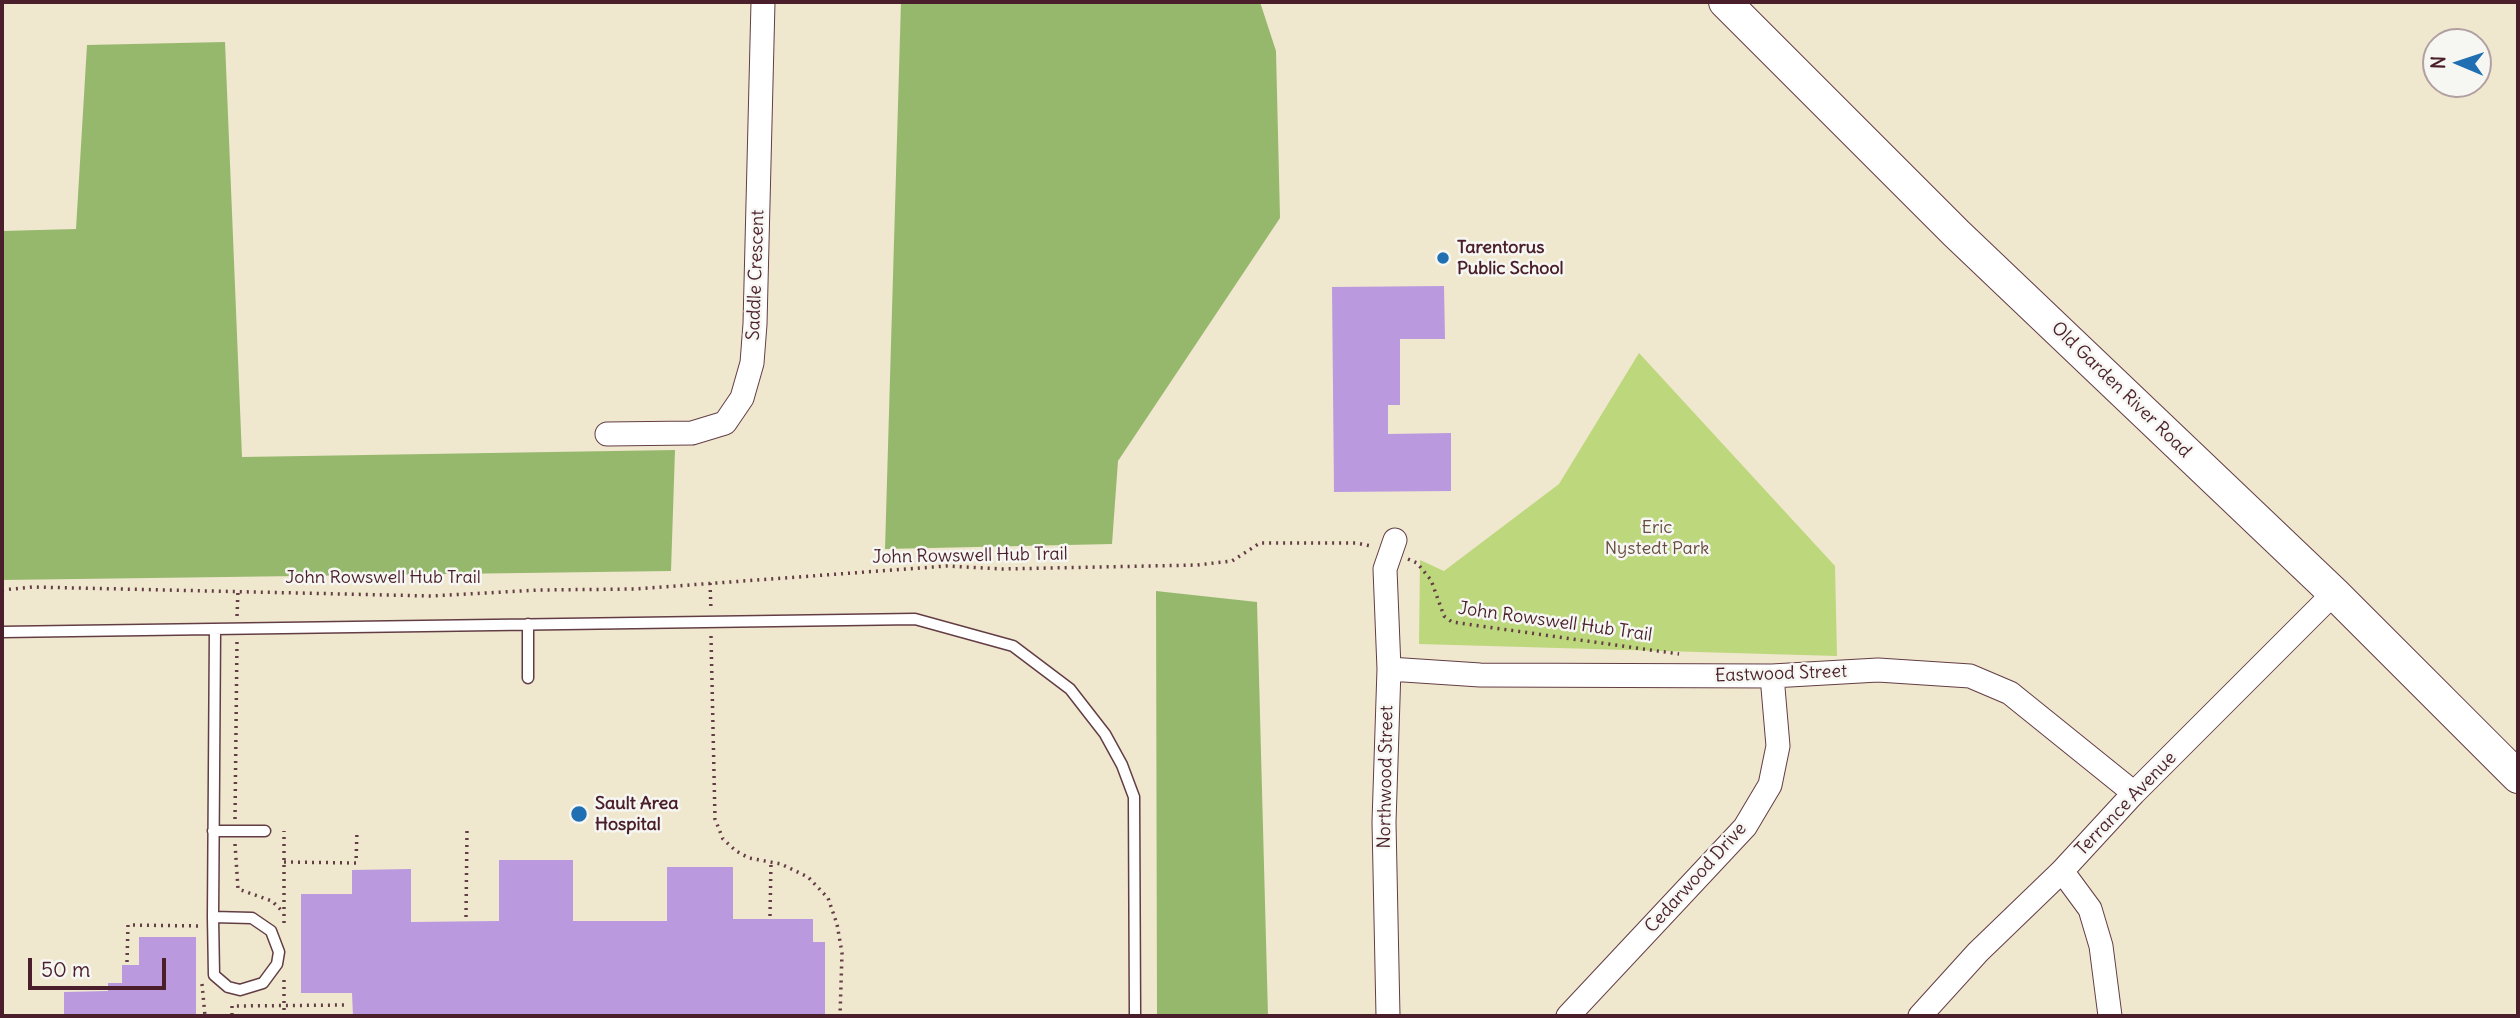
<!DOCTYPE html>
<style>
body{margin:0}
#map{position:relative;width:2520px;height:1018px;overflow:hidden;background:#f0e7cf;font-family:Delius,sans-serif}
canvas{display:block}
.frame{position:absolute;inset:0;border:4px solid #4a1f2b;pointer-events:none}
.north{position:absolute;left:2422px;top:28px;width:70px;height:70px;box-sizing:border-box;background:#f6f6f2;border:2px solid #b1a0a2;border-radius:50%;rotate:272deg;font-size:19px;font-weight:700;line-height:28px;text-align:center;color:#4a1f2b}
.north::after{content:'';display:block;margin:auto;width:24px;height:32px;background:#1f6fb2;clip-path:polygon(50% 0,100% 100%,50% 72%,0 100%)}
.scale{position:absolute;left:28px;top:958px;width:138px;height:32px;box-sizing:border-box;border:4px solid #4a1f2b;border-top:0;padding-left:9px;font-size:21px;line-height:24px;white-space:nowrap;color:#4a1f2b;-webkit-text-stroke:5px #f6f6f2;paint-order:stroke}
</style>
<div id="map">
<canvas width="2520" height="1018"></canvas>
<div class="frame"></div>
<div class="north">N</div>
<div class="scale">50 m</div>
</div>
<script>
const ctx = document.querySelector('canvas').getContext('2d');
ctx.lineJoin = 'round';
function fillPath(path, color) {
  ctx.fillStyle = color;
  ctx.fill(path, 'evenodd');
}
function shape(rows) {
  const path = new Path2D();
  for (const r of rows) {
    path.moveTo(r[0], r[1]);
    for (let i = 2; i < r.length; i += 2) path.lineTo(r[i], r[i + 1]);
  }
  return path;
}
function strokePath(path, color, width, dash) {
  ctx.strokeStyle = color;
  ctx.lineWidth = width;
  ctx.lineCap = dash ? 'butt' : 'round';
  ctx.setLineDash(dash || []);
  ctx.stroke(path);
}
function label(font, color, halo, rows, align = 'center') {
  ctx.font = font + ' Delius,sans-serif';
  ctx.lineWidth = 5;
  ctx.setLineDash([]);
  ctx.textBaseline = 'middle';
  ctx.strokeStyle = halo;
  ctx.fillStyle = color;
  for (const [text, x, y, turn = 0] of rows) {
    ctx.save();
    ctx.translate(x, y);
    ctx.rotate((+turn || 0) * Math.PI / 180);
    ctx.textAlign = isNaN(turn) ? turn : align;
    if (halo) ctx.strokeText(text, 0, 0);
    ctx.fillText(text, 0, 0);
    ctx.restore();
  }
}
fillPath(shape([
 [1639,353,1835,566,1837,656,1419,644,1420,560,1444,571,1559,484]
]), '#bdd77c');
fillPath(shape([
 [901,2,1260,2,1276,51,1280,218,1118,461,1112,544,885,549],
 [225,42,242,457,675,450,671,571,2,580,2,231,76,229,87,45],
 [1156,591,1257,602,1268,1016,1157,1016]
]), '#96b86c');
fillPath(shape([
 [1444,286,1445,339,1400,339,1400,405,1388,405,1388,434,1451,433,1451,491,1334,492,1332,287],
 [499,860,573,860,573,921,667,921,667,867,733,867,733,919,813,919,813,942,825,942,825,1016,353,1016,352,993,301,993,301,894,352,894,352,870,411,869,411,922,499,921],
 [139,937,196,937,196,1016,64,1016,64,992,108,991,108,983,122,983,122,965,139,965]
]), '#ba99df');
const lane = shape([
 [2,632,915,619,1013,646,1070,689,1105,734,1122,765,1134,797,1135,1016],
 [528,678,528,624],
 [213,831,265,831],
 [213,917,215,629],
 [213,917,252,918,271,931,279,952,277,964,263,983,240,990,228,987,214,975,213,917]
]);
const street = shape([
 [607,434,692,433,725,423,742,398,752,363,755,324,763,2],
 [1389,669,1480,675,1772,676,1878,670,1970,676,2010,693,2134,793],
 [2062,871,2090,909,2101,946,2110,1016],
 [1388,1016,1384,822,1389,669,1385,569,1395,540],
 [1568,1016,1745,827,1770,785,1778,746,1772,676],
 [1920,1016,1978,952,2062,871,2134,793,2334,593]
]);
const secondary = shape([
 [1725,2,1956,233,2334,593,2518,777]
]);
strokePath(lane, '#633d44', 13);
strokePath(street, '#633d44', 25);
strokePath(secondary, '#633d44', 34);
strokePath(shape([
 [1408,559,1417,563,1431,580,1444,616,1452,622,1679,654],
 [710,583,711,610],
 [2,590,33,587,431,596,539,590,635,589,947,566,1002,569,1197,565,1232,561,1260,543,1356,543,1371,546],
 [237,616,238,590],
 [711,636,715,819,723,839,736,851,749,858,781,864,808,877,828,898,837,924,842,953,840,1016],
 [235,819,237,641],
 [235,844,238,889,272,901,284,913],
 [284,862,356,863,357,831],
 [770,916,771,862],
 [466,917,467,831],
 [284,923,284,831],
 [127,962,128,925,201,926],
 [284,980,284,1016],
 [202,984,205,1016],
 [225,1016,232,1015,232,1006,348,1005]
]), '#633d44', 3.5, [2, 5]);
strokePath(lane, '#fff', 10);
strokePath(street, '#fff', 23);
strokePath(secondary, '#fff', 32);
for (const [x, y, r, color] of [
 [1443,258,7,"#1f6fb2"],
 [579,814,9,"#1f6fb2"]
]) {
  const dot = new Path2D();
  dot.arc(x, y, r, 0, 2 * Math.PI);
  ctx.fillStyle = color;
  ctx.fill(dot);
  strokePath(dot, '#f6f6f2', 2.5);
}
label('bold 18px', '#4a1f2b', '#f6f6f2', [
 ["Tarentorus",1457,248],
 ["Public School",1457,269],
 ["Sault Area",595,804],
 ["Hospital",595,825]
], 'left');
label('18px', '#4a1f2b', '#f6f6f2', [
 ["Saddle Crescent",756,275,-88],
 ["Old Garden River Road",2121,390,44],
 ["John Rowswell Hub Trail",970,556,-1],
 ["John Rowswell Hub Trail",383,578],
 ["John Rowswell Hub Trail",1555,622,8],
 ["Eastwood Street",1781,674,-2],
 ["Northwood Street",1386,777,-89],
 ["Terrance Avenue",2126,804,-46],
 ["Cedarwood Drive",1696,878,-48]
]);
label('18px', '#674d3f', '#f6f6f2', [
 ["Eric",1657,528],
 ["Nystedt Park",1657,549]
]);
</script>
